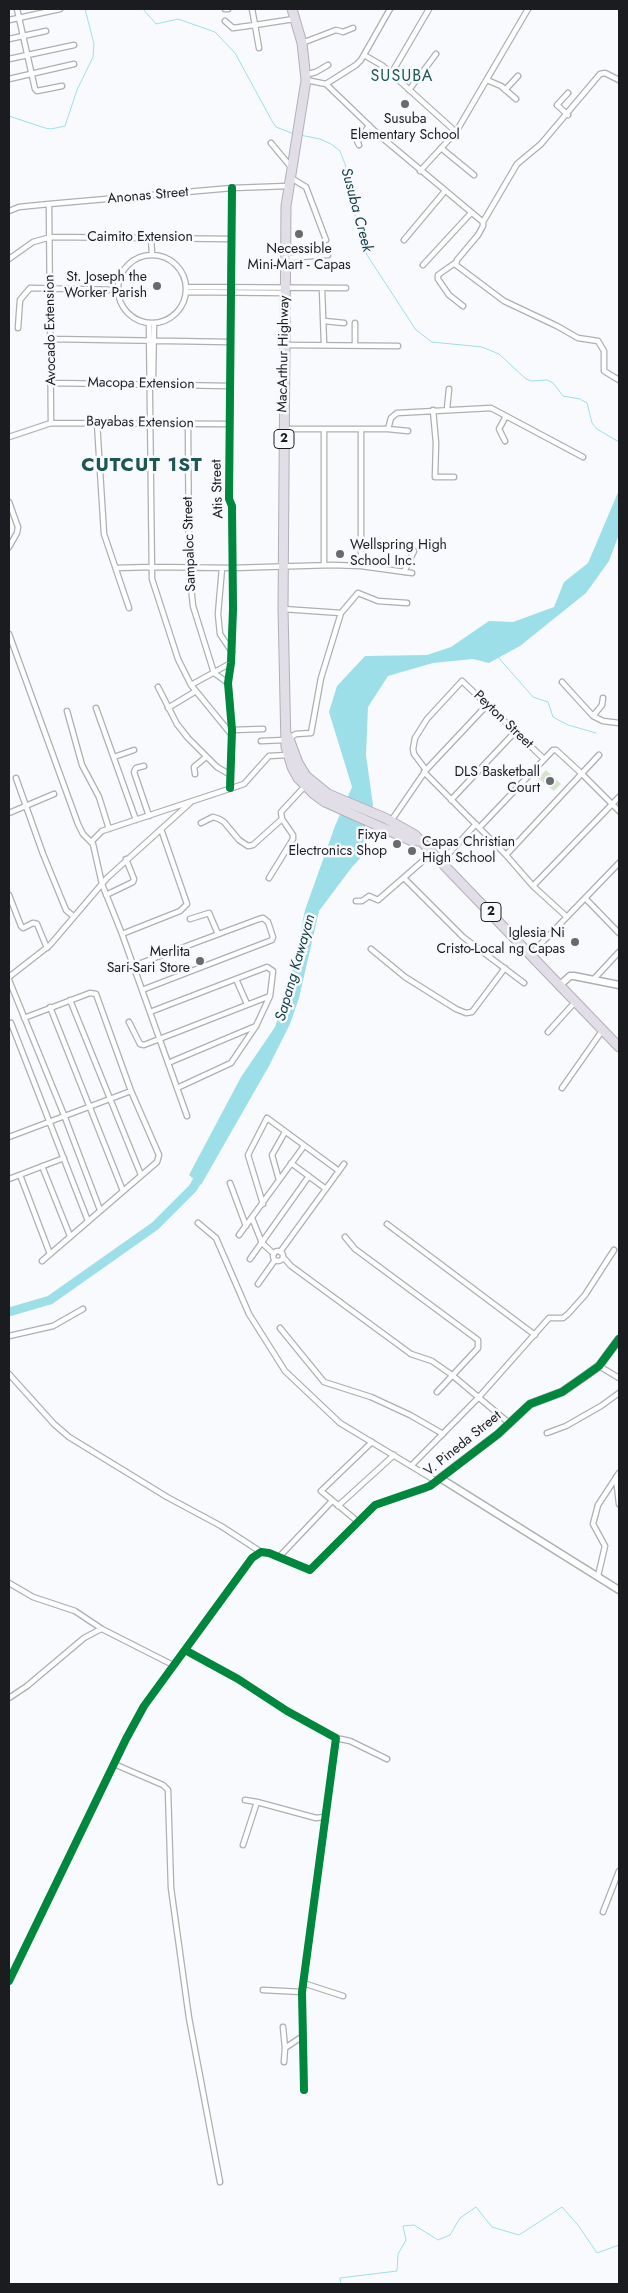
<!DOCTYPE html>
<style>
body{margin:0}
#map{position:relative;width:628px;height:2293px;overflow:hidden;background:#f9fafd;font-family:Jost,sans-serif}
canvas{display:block}
.frame{position:absolute;inset:0;border:10px solid #1b1c1f;pointer-events:none}
</style>
<div id="map">
<canvas width="628" height="2293"></canvas>
<div class="frame"></div>
</div>
<script>
const ctx = document.querySelector('canvas').getContext('2d');
ctx.lineJoin = 'round';
function fillPath(path, color) {
  ctx.fillStyle = color;
  ctx.fill(path, 'evenodd');
}
function shape(rows) {
  const path = new Path2D();
  for (const r of rows) {
    if (r.length === 3) {
      path.moveTo(r[0] + r[2], r[1]);
      path.arc(r[0], r[1], r[2], 0, 2 * Math.PI);
      continue;
    }
    path.moveTo(r[0], r[1]);
    for (let i = 2; i < r.length; i += 2) path.lineTo(r[i], r[i + 1]);
  }
  return path;
}
function strokePath(path, color, width, dash) {
  ctx.strokeStyle = color;
  ctx.lineWidth = width;
  ctx.lineCap = dash ? 'butt' : 'round';
  ctx.setLineDash(dash || []);
  ctx.stroke(path);
}
function label(font, color, halo, rows, align = 'center') {
  ctx.font = font + ' Jost,sans-serif';
  ctx.lineWidth = 5;
  ctx.setLineDash([]);
  ctx.textBaseline = 'middle';
  ctx.strokeStyle = halo;
  ctx.fillStyle = color;
  for (const [text, x, y, turn = 0] of rows) {
    ctx.save();
    ctx.translate(x, y);
    ctx.rotate((+turn || 0) * Math.PI / 180);
    ctx.textAlign = isNaN(turn) ? turn : align;
    if (halo) ctx.strokeText(text, 0, 0);
    ctx.fillText(text, 0, 0);
    ctx.restore();
  }
}
fillPath(shape([
 [546,770,561,784,554,791,538,778]
]), '#d7e3cf');
fillPath(shape([
 [619,490,619,534,609,561,586,593,520,646,489,663,473,659,433,663,388,676,368,707,366,755,373,805,364,829,368,850,352,867,319,911,299,998,290,1024,269,1066,201,1185,189,1175,241,1077,275,1027,290,983,305,910,335,826,352,787,329,712,337,686,365,656,427,655,451,647,489,621,513,622,554,607,564,582,588,563]
]), '#9ddfe8');
strokePath(shape([
 [143,9,156,24,178,19,215,32,235,53,272,121,276,127,294,134],
 [9,116,45,128,51,129,65,126,77,90,93,57,94,44,85,9],
 [300,135,320,139,331,144,340,151,345,164,357,225,367,255,416,330,432,342,482,347,499,354,526,379,532,381,547,380,553,383,563,396,580,399,587,403,592,423,597,429,619,442],
 [498,657,533,697,548,702,553,717,568,725,596,733],
 [341,2284,340,2278,397,2271,398,2254,406,2240,403,2226,414,2225,438,2240,450,2235,460,2218,476,2207,492,2227,519,2235,562,2207,578,2225,597,2253,619,2245]
]), '#9ddfe8', 1);
strokePath(shape([
 [9,1312,50,1300,155,1226,193,1188,202,1172]
]), '#9ddfe8', 9);
const street = shape([
 [17,9,35,89,37,91,62,86],
 [225,9,228,9],
 [9,20,60,9],
 [225,21,233,28,255,25,252,9],
 [9,39,46,31],
 [302,43,336,30,343,32,353,28],
 [259,48,255,25,294,19],
 [364,55,383,66,456,132],
 [9,59,74,45],
 [391,74,429,9],
 [305,75,316,72,328,65],
 [9,79,74,64],
 [306,80,326,84,380,136,483,222,483,226,478,235,457,260,456,265,504,301,557,326,578,338,598,341,604,351,604,371,619,380],
 [487,80,501,86,516,99],
 [326,84,356,65,361,60,390,9],
 [409,90,436,54],
 [505,90,518,76],
 [568,93,557,105,568,115],
 [271,143,291,167],
 [359,145,357,141,362,137,369,125],
 [441,148,474,175],
 [420,171,456,132,528,9],
 [291,178,306,187,326,240],
 [49,204,51,423],
 [9,211,19,207,49,204,232,188,288,186],
 [483,222,517,164,541,144,600,74,605,73,619,80],
 [151,238,152,254],
 [404,240,445,191],
 [152,289,34],
 [286,258,328,255],
 [9,259,33,242,51,237,230,239],
 [455,263,438,275,438,279,449,295,463,306],
 [423,265,471,213],
 [186,287,346,288],
 [322,289,324,344],
 [186,292,285,293],
 [324,321,344,323],
 [149,323,152,579,178,659,191,685,231,734],
 [18,328,20,300,30,288,118,290],
 [50,339,230,342],
 [355,344,355,323],
 [285,345,398,346],
 [52,383,230,386],
 [150,383,153,377,154,323],
 [447,409,449,389],
 [433,410,436,443,435,477,454,477],
 [97,423,104,534,129,608],
 [188,424,189,568,193,606,214,673,228,683],
 [284,429,388,429,391,418,397,413,491,408,583,457],
 [361,429,361,566],
 [388,429,408,431],
 [9,437,51,423,230,424],
 [505,441,499,429,506,416],
 [9,502,18,527,17,533,9,547],
 [324,565,324,430],
 [116,568,152,567,232,568,332,565,361,566,412,573],
 [222,568,218,614,220,634,232,652],
 [404,572,414,551],
 [283,609,341,613,321,678,311,733,296,734,289,738],
 [341,613,358,593,378,601,407,603],
 [9,634,78,824,83,834,93,844,102,884,122,934,187,1116],
 [562,682,593,716,603,721,619,723],
 [191,685,231,663],
 [158,687,177,724,188,738,217,767,229,774],
 [96,708,136,820],
 [168,708,196,691],
 [67,711,82,765,99,797,109,829],
 [593,716,602,705,603,698],
 [232,730,263,729],
 [261,741,285,740],
 [114,757,134,750],
 [144,766,136,768,134,772,149,816],
 [426,770,414,754,413,749,415,738,427,719,462,681,544,759],
 [424,772,506,855,533,886,567,917],
 [195,774,194,767,206,757],
 [16,778,43,854,66,910,73,916],
 [230,788,232,730,228,683,231,663,233,609,232,506,229,499,232,188],
 [451,800,515,732],
 [9,813,54,794],
 [391,821,426,770,488,704],
 [201,823,213,817,219,819,224,822,239,840,248,846,253,845,282,819],
 [479,828,553,750,556,750,582,774,619,811],
 [91,842,102,831,244,784,269,756,287,755],
 [506,855,599,755],
 [442,861,476,824],
 [269,878,293,839,293,835,282,819,281,812,305,786],
 [405,879,463,937,524,983],
 [533,886,619,797],
 [9,895,21,926,23,928,33,923,37,924,47,948],
 [106,895,133,882,134,879,126,859],
 [585,898,619,933],
 [356,901,362,901,369,896,378,900,432,853],
 [190,919,209,913,218,934],
 [122,934,180,911,187,904,161,829],
 [371,949,405,977,456,1009,466,1013,472,1012,505,968],
 [531,954,619,863],
 [133,966,259,919,263,918,268,922,273,937,272,940,142,990],
 [9,977,50,945,107,878,190,803],
 [236,979,247,1004],
 [9,980,64,1115,100,1210],
 [593,980,619,952],
 [70,1000,141,1175],
 [50,1007,123,1191],
 [24,1018,90,993,96,994,131,1091,159,1155,157,1162,42,1261],
 [129,1022,140,1044,144,1045,270,996,273,971,267,967,150,1012],
 [9,1024,11,1023,88,1221],
 [548,1032,575,1002],
 [168,1063,256,1026],
 [177,1088,231,1063,256,1026,270,996],
 [562,1088,602,1031],
 [9,1137,131,1091],
 [291,1163,326,1189],
 [42,1166,70,1236],
 [20,1175,50,1254],
 [9,1179,64,1158],
 [279,1180,272,1155,285,1132],
 [230,1183,246,1226],
 [263,1204,248,1155,267,1118,339,1171],
 [252,1218,262,1243,274,1254],
 [198,1223,216,1238,249,1314,285,1371,340,1423,436,1481],
 [387,1224,535,1335],
 [239,1235,304,1146],
 [345,1237,355,1249,478,1340,478,1348,437,1392],
 [278,1256,5],
 [280,1252,344,1164],
 [283,1257,291,1266,411,1354,432,1361,452,1375,509,1423],
 [250,1259,309,1176],
 [258,1284,275,1260],
 [280,1328,324,1382,371,1397,410,1415,443,1434],
 [9,1336,53,1326,83,1309],
 [599,1366,619,1378],
 [9,1374,54,1424,69,1437,167,1497,221,1526,261,1552],
 [547,1433,566,1426,601,1406,619,1393],
 [412,1465,479,1397,549,1318,563,1318,568,1314,585,1295,614,1250],
 [616,1477,619,1504],
 [338,1506,394,1455],
 [357,1521,321,1491,372,1442],
 [279,1557,332,1501],
 [598,1576,605,1546,593,1524,598,1505,619,1473],
 [9,1583,33,1597,75,1611,102,1629],
 [185,1650,238,1679,287,1711,336,1738,302,1992,304,2090],
 [9,1698,27,1686,84,1638,99,1630,102,1629,173,1665],
 [336,1738,350,1741,387,1759],
 [114,1764,163,1785,168,1790,171,1888,189,2018,220,2182],
 [245,1800,257,1802],
 [243,1845,257,1802,316,1818,324,1817],
 [603,1912,619,1871],
 [9,1981,126,1739,144,1706,252,1558,261,1552,269,1553,310,1570,375,1505,424,1489,440,1478],
 [303,1983,343,1996],
 [263,1990,302,1992],
 [283,2027,285,2048],
 [284,2062,285,2048,303,2036]
]);
const secondary = shape([
 [560,985,570,976,574,976,619,985],
 [619,1339,599,1366,585,1376,562,1392,530,1404,498,1434,440,1478,619,1590]
]);
const highway = shape([
 [292,9,302,43,306,80,286,206,283,609,286,747,292,767,298,778,314,794,325,802,412,841,419,841],
 [288,736,298,763,306,776,328,794,385,818,415,835,619,1047]
]);
strokePath(street, '#aeafb2', 7);
strokePath(secondary, '#aeafb2', 9);
strokePath(highway, '#b3afba', 11);
strokePath(street, '#fefeff', 4.5);
strokePath(secondary, '#fefeff', 6);
strokePath(highway, '#e1dee7', 9);
strokePath(shape([
 [230,788,232,730,228,683,231,663,233,609,232,506,229,499,232,188],
 [185,1650,238,1679,287,1711,336,1738,302,1992,304,2090],
 [9,1981,126,1739,144,1706,252,1558,261,1552,269,1553,310,1570,375,1505,430,1486,498,1434,530,1404,562,1392,585,1376,599,1366,619,1339]
]), '#00873e', 8);
for (const [x, y, r, color] of [
 [405,104,5,"#696a6d"],
 [299,234,5,"#696a6d"],
 [157,286,5,"#696a6d"],
 [340,554,5,"#696a6d"],
 [550,781,5,"#696a6d"],
 [397,844,5,"#696a6d"],
 [412,851,5,"#696a6d"],
 [575,942,5,"#696a6d"],
 [200,961,5,"#696a6d"]
]) {
  const dot = new Path2D();
  dot.arc(x, y, r, 0, 2 * Math.PI);
  ctx.fillStyle = color;
  ctx.fill(dot);
  strokePath(dot, '#f8f9fe', 2);
}
for (const [x, y, w] of [
 [284,439,20],
 [491,912,20]
]) {
  const box = new Path2D();
  box.roundRect(x - w / 2, y - 9.5, w, 19, 4);
  ctx.fillStyle = '#f8f9fe';
  ctx.fill(box);
  strokePath(box, '#1b1c1f', 1);
}
label('bold 12px', '#1b1c1f', null, [
 ["2",284,439],
 ["2",491,912]
]);
label('14px', '#1b1c1f', '#f8f9fe', [
 ["Susuba",405,120,"center"],
 ["Elementary School",405,136,"center"],
 ["Necessible",299,250,"center"],
 ["Mini-Mart - Capas",299,266,"center"],
 ["St. Joseph the",147,278],
 ["Worker Parish",147,294],
 ["Wellspring High",350,546,"left"],
 ["School Inc.",350,562,"left"],
 ["DLS Basketball",540,773],
 ["Court",540,789],
 ["Fixya",387,836],
 ["Electronics Shop",387,852],
 ["Capas Christian",422,843,"left"],
 ["High School",422,859,"left"],
 ["Iglesia Ni",565,934],
 ["Cristo-Local ng Capas",565,950],
 ["Merlita",190,953],
 ["Sari-Sari Store",190,969]
], 'right');
label('14px', '#1b1c1f', '#f8f9fe', [
 ["Anonas Street",148,196,-5],
 ["Caimito Extension",140,238],
 ["Avocado Extension",51,330,-91],
 ["MacArthur Highway",284,354,-89],
 ["Macopa Extension",141,384,1],
 ["Bayabas Extension",140,423,1],
 ["Atis Street",218,489,-92],
 ["Sampaloc Street",190,544,-92],
 ["Peyton Street",503,720,44],
 ["V. Pineda Street",463,1444,-39]
]);
label('italic 15px', '#123f44', '#f8f9fe', [
 ["Susuba Creek",356,210,75],
 ["Sapang Kawayan",296,968,-74]
]);
ctx.letterSpacing = '1px';
label('16px', '#1d5752', '#f8f9fe', [
 ["SUSUBA",402,77]
]);
ctx.letterSpacing = '0px';
ctx.letterSpacing = '1px';
label('bold 19px', '#1d5752', '#f8f9fe', [
 ["CUTCUT 1ST",142,466]
]);
ctx.letterSpacing = '0px';
</script>
